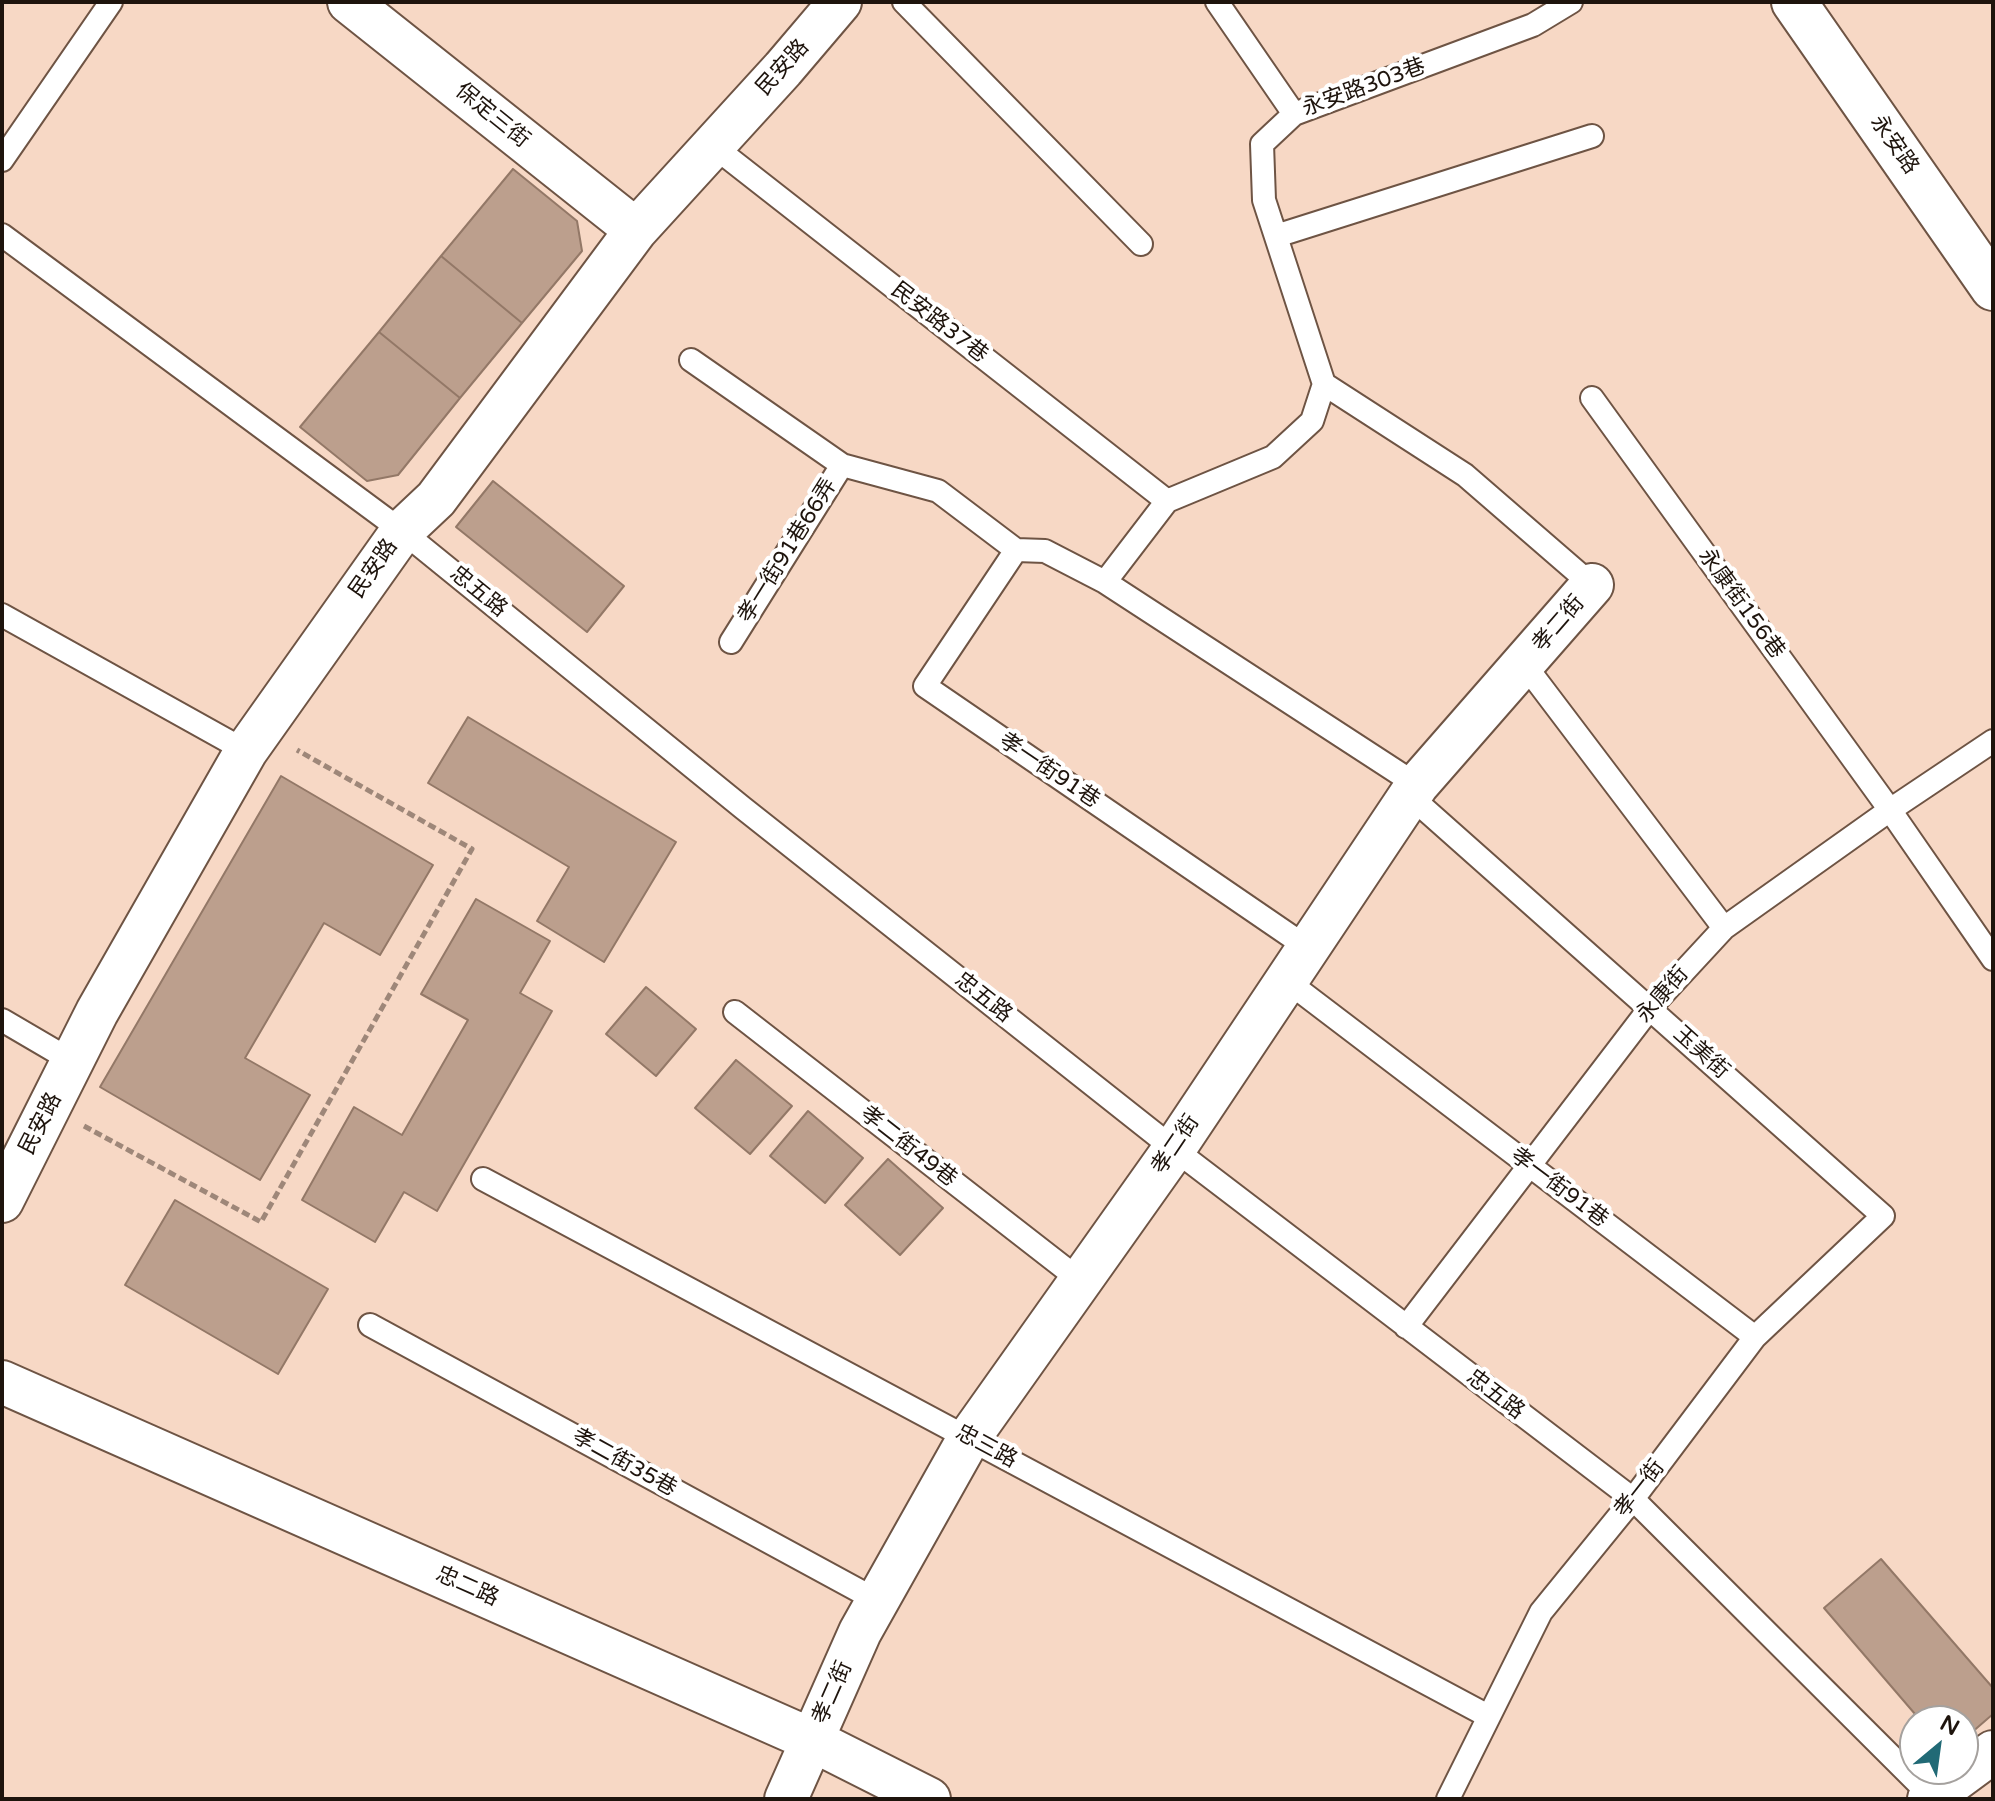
<!DOCTYPE html>
<meta charset="utf-8">
<style>
body{margin:0}
#map{position:relative;width:1995px;height:1801px;overflow:hidden;background:#f7d8c5;font-family:"Varela Round",sans-serif}
canvas{display:block}
.frame{position:absolute;inset:0;border:4px solid #1e140d;pointer-events:none}
.north{position:absolute;left:1899px;top:1705px;width:80px;height:80px;box-sizing:border-box;background:#fff;border:2px solid #a5a19e;border-radius:50%;rotate:29deg;font-size:22px;font-weight:700;line-height:32px;text-align:center;color:#1e140d}
.north::after{content:'';display:block;margin:auto;width:28px;height:36px;background:#216a76;clip-path:polygon(50% 0,100% 100%,50% 72%,0 100%)}
</style>
<div id="map">
<canvas width="1995" height="1801"></canvas>
<div class="frame"></div>
<div class="north">N</div>
</div>
<script>
const ctx = document.querySelector('canvas').getContext('2d');
ctx.lineJoin = 'round';
function fillPath(path, color) {
  ctx.fillStyle = color;
  ctx.fill(path, 'evenodd');
}
function shape(rows) {
  const path = new Path2D();
  for (const r of rows) {
    path.moveTo(r[0], r[1]);
    for (let i = 2; i < r.length; i += 2) path.lineTo(r[i], r[i + 1]);
  }
  return path;
}
function strokePath(path, color, width, dash) {
  ctx.strokeStyle = color;
  ctx.lineWidth = width;
  ctx.lineCap = dash ? 'butt' : 'round';
  ctx.setLineDash(dash || []);
  ctx.stroke(path);
}
function label(font, color, halo, rows, align = 'center') {
  ctx.font = font + ' "Varela Round","Noto Sans TC",sans-serif';
  ctx.lineWidth = 8;
  ctx.setLineDash([]);
  ctx.textBaseline = 'middle';
  ctx.strokeStyle = halo;
  ctx.fillStyle = color;
  for (const [text, x, y, turn = 0] of rows) {
    ctx.save();
    ctx.translate(x, y);
    ctx.rotate((+turn || 0) * Math.PI / 180);
    ctx.textAlign = isNaN(turn) ? turn : align;
    if (halo) ctx.strokeText(text, 0, 0);
    ctx.fillText(text, 0, 0);
    ctx.restore();
  }
}
const building = shape([
 [513,169,577,221,582,251,522,323,441,256,513,169],
 [441,256,522,323,460,398,379,332,441,256],
 [379,332,460,398,398,475,367,481,300,427,379,332],
 [493,481,624,586,587,632,456,527,493,481],
 [468,717,676,842,604,962,537,921,569,867,428,783,468,717],
 [281,776,433,865,380,955,324,923,245,1058,310,1095,260,1180,100,1087,281,776],
 [476,899,550,941,520,993,552,1011,437,1211,404,1192,375,1242,302,1200,354,1107,402,1135,468,1020,421,994,476,899],
 [646,987,696,1029,656,1076,606,1034,646,987],
 [736,1060,792,1106,750,1154,695,1108,736,1060],
 [808,1111,863,1158,825,1203,770,1156,808,1111],
 [888,1159,943,1208,900,1255,845,1205,888,1159],
 [175,1200,328,1289,278,1374,125,1285,175,1200],
 [1881,1559,1993,1688,1993,1714,1963,1740,1963,1721,1921,1721,1824,1608,1881,1559]
]);
fillPath(building, '#bc9f8d');
strokePath(building, '#937867', 2);
const lane = shape([
 [904,2,1141,244],
 [1217,2,1294,114],
 [712,145,1167,501],
 [2,160,111,2],
 [2,235,402,531,743,808,1174,1149,1633,1499,1932,1797],
 [1276,236,1592,136],
 [691,360,842,465,938,491,1016,550],
 [1324,384,1465,475,1592,585],
 [1592,398,1890,810,1993,959],
 [1016,550,925,686,1308,948],
 [1016,550,1045,551,1105,582,1417,785],
 [1105,582,1167,501,1273,457,1312,421,1324,384,1264,200,1262,144,1294,114,1533,25,1571,2],
 [2,615,246,751],
 [731,642,842,465],
 [1524,664,1724,928],
 [1410,796,1883,1216,1755,1337,1633,1499,1541,1612,1448,1799],
 [1287,981,1755,1337],
 [735,1012,1081,1281],
 [2,1020,72,1061],
 [483,1179,1488,1716],
 [370,1325,878,1601],
 [1406,1327,1650,1008,1724,928,1890,810,1993,741]
]);
const street = shape([
 [349,2,636,230],
 [2,1201,97,1012,246,751,402,531,436,499,636,230,783,69,840,2],
 [2,1382,812,1740,929,1799],
 [786,1799,860,1632,969,1438,1174,1149,1417,785,1592,585],
 [1929,1799,1993,1752]
]);
const secondary = shape([
 [1794,2,1993,288]
]);
strokePath(lane, '#6e5444', 26);
strokePath(street, '#6e5444', 46);
strokePath(secondary, '#6e5444', 48);
strokePath(shape([
 [84,1126,261,1222,472,849,297,750]
]), '#9e8779', 5, [8, 4]);
strokePath(lane, '#fff', 22);
strokePath(street, '#fff', 42);
strokePath(secondary, '#fff', 44);
label('22px', '#1e140d', '#fff', [
 ["民安路",783,68,-48],
 ["永安路303巷",1364,88,-20],
 ["保定三街",492,116,39],
 ["永安路",1894,145,55],
 ["民安路37巷",939,323,38],
 ["孝一街91巷66弄",788,551,-58],
 ["民安路",374,569,-55],
 ["忠五路",478,592,39],
 ["永康街156巷",1741,604,54],
 ["孝二街",1559,624,-49],
 ["孝一街91巷",1049,771,34],
 ["永康街",1663,995,-49],
 ["忠五路",983,998,38],
 ["玉美街",1701,1053,42],
 ["民安路",41,1124,-63],
 ["孝二街",1176,1145,-56],
 ["孝二街49巷",908,1147,38],
 ["孝一街91巷",1559,1188,37],
 ["忠五路",1495,1395,37],
 ["忠三路",986,1447,28],
 ["孝二街35巷",624,1463,29],
 ["孝一街",1640,1489,-52],
 ["忠二路",467,1587,24],
 ["孝二街",833,1693,-66]
]);
</script>
